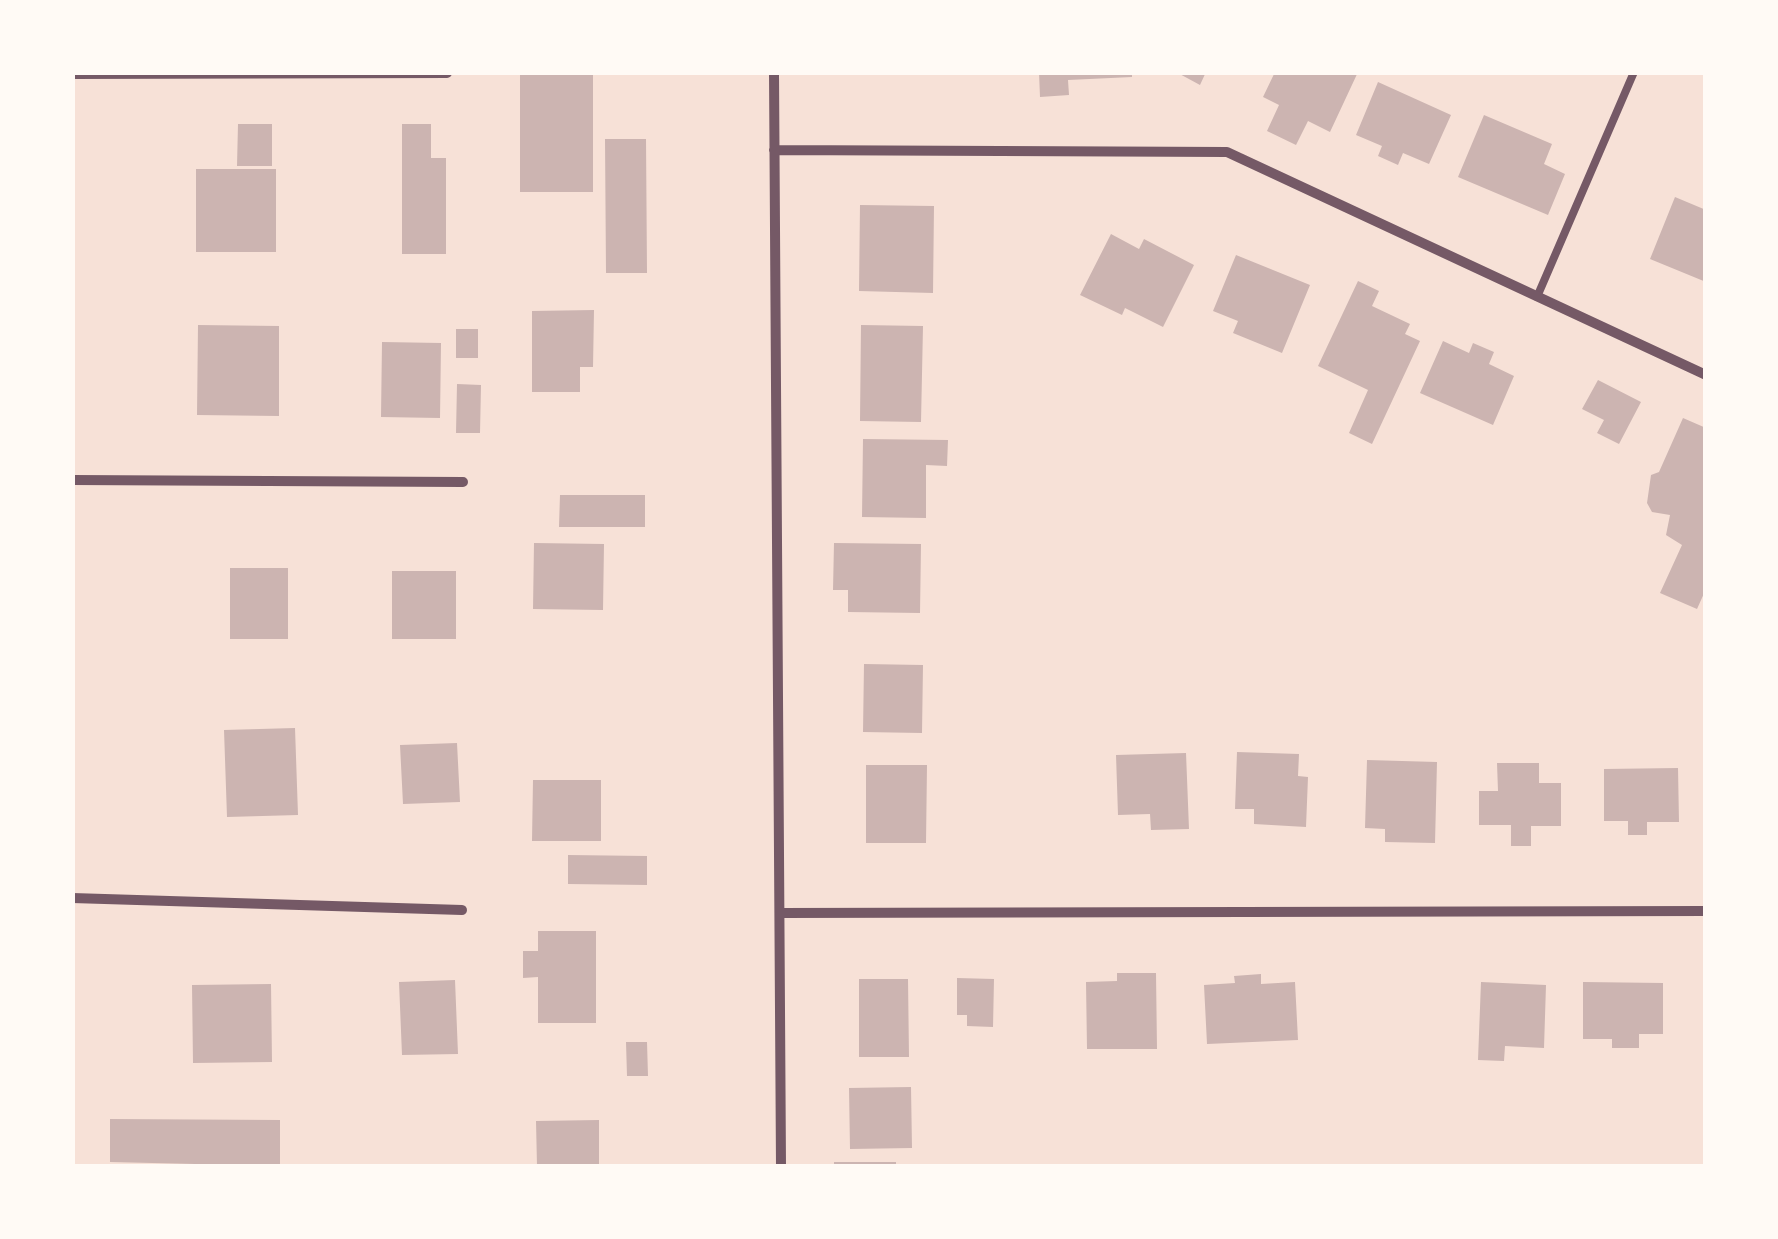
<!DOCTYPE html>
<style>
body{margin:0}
#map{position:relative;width:1778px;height:1239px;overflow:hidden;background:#f7e1d7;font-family:Commissioner,sans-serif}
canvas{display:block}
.frame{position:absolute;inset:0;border:75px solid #fffaf5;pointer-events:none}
</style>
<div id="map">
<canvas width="1778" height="1239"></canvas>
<div class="frame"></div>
</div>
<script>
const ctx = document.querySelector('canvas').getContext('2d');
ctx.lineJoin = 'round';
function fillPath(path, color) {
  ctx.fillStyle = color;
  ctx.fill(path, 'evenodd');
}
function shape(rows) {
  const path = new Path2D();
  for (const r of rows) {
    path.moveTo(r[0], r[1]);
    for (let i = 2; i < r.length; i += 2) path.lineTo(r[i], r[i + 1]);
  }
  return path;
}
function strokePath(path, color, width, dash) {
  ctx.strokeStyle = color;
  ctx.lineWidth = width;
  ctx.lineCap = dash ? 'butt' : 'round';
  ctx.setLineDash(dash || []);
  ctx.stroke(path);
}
fillPath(shape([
 [1039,72,1132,72,1132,77,1068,80,1069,95,1040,97],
 [1176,72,1206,72,1200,85],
 [1275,72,1358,72,1330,132,1308,121,1296,145,1267,131,1279,105,1263,97],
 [520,74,593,74,593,192,520,192],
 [1378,82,1451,115,1429,164,1403,153,1398,165,1378,156,1382,146,1356,135],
 [1484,115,1552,144,1544,164,1565,174,1548,215,1458,177],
 [238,124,272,124,272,166,237,166],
 [402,124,431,124,431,158,446,158,446,254,402,254],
 [605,139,646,139,647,273,606,273],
 [196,169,276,169,276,252,196,252],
 [1675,197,1706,210,1706,282,1650,259],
 [860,205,934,206,933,293,859,291],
 [1111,234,1139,249,1144,239,1194,265,1163,327,1125,308,1122,315,1080,295],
 [1236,255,1310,285,1282,353,1233,333,1238,321,1213,311],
 [1358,281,1379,291,1372,306,1410,324,1405,334,1420,341,1372,444,1349,433,1368,390,1318,366],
 [594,310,593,367,580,367,580,392,532,392,532,311],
 [198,325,279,326,279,416,197,415],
 [861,325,923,326,921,422,860,421],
 [456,329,478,329,478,358,456,358],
 [1443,341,1469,353,1473,343,1494,352,1489,364,1514,376,1493,425,1420,393],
 [382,342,441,343,440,418,381,417],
 [1598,380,1641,402,1619,444,1597,433,1604,420,1582,409],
 [457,384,481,385,480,433,456,433],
 [1683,418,1706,428,1706,589,1697,609,1660,593,1682,545,1666,535,1670,515,1652,512,1647,503,1651,475,1659,472],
 [863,439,948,440,947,466,926,465,926,518,862,517],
 [560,495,645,495,645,527,559,527],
 [534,543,604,544,603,610,533,609],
 [834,543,921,544,920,613,848,612,848,590,833,590],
 [230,568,288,568,288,639,230,639],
 [392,571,456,571,456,639,392,639],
 [864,664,923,665,922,733,863,732],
 [295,728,298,815,227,817,224,730],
 [457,743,460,802,403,804,400,745],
 [1237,752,1299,754,1298,776,1308,777,1306,827,1254,824,1254,809,1235,809],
 [1186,753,1189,829,1151,830,1150,814,1118,815,1116,755],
 [1367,760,1437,762,1435,843,1385,842,1385,829,1365,828],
 [1497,763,1539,763,1539,783,1561,783,1561,826,1531,826,1531,846,1511,846,1511,825,1479,825,1479,791,1498,791],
 [866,765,927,765,926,843,866,843],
 [1678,768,1679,822,1647,822,1647,835,1628,835,1628,821,1604,821,1604,769],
 [533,780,601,780,601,841,532,841],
 [568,855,647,856,647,885,568,884],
 [538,931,596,931,596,1023,538,1023,538,977,523,978,523,951,538,951],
 [1117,973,1156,973,1157,1049,1087,1049,1086,982,1117,981],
 [1261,974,1261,984,1295,982,1298,1040,1207,1044,1204,985,1235,983,1234,976],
 [957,978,994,979,993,1027,967,1026,967,1015,957,1015],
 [859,979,908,979,909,1057,859,1057],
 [455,980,458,1054,402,1055,399,982],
 [1481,982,1546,985,1544,1048,1505,1046,1504,1061,1478,1060],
 [1583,982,1663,983,1663,1034,1639,1034,1639,1048,1612,1048,1612,1039,1583,1039],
 [271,984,272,1062,193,1063,192,985],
 [626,1042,647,1042,648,1076,627,1076],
 [911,1087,912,1148,850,1149,849,1088],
 [110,1119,280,1120,280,1166,110,1162],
 [599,1120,599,1166,537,1166,536,1121],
 [834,1162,896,1162,896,1166,834,1166]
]), '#ccb4b1');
strokePath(shape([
 [1537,297,1634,72]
]), '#755966', 8);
strokePath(shape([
 [774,72,781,1166],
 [72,74,447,73],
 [774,150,1227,152,1706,375],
 [72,480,463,482],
 [72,898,462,910],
 [781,913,1706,911]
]), '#755966', 10);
</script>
